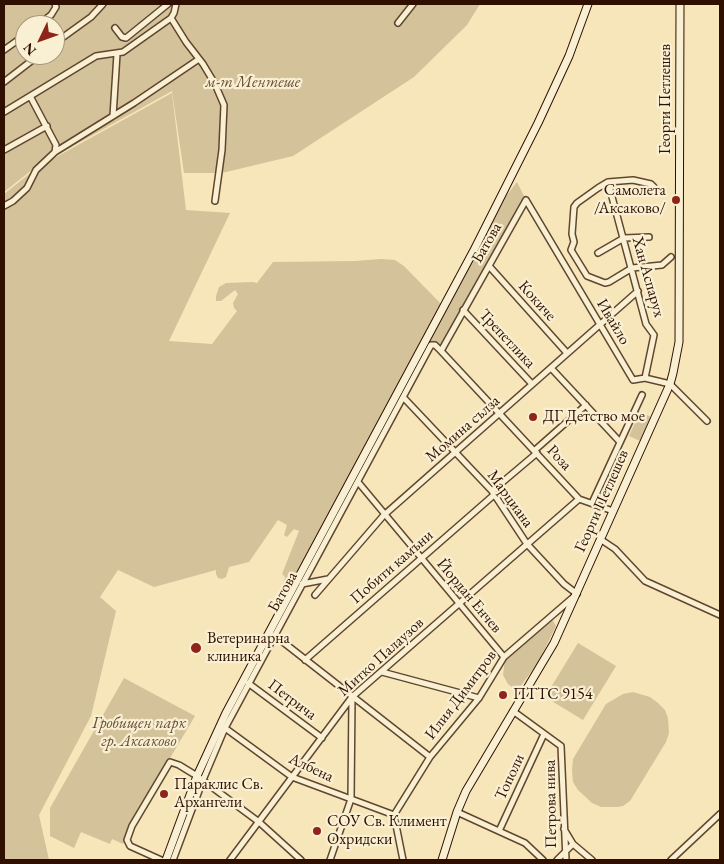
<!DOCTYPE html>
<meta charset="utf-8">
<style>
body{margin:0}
#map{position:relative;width:724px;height:864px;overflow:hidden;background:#f6e6ba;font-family:"EB Garamond",serif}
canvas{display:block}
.frame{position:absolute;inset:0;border:5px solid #2f1000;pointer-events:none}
.north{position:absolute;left:15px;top:15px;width:50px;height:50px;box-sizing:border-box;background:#f9efd2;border:1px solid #a8967e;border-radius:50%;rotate:228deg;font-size:14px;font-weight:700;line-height:20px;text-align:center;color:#2f1000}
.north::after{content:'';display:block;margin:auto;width:18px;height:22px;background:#8f2418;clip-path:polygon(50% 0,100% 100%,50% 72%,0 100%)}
</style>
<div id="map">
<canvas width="724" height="864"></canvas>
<div class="frame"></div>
<div class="north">N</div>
</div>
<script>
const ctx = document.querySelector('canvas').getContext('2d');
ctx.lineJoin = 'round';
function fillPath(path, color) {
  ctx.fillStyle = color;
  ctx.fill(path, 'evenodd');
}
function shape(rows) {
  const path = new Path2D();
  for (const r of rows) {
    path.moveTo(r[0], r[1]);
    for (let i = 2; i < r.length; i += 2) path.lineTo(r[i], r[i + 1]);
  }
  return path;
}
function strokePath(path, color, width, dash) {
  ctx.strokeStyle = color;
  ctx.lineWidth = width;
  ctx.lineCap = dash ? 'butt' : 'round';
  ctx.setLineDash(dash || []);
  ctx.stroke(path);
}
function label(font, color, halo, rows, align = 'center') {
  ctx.font = font + ' "EB Garamond",serif';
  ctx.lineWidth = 4.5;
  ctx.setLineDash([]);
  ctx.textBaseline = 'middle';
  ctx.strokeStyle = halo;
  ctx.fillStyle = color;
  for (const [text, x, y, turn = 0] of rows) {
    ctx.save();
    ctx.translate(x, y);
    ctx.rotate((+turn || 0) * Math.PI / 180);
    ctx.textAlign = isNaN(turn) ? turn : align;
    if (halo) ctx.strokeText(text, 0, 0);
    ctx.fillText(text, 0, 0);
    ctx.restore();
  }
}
fillPath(shape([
 [4,4,480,4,467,25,414,77,293,156,222,173,184,173,172,91,37,166,4,192],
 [25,25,55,25,55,55,25,55],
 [172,93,186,210,230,213,169,341,212,344,237,311,234,308,233,303,238,294,235,290,221,301,216,301,216,296,219,287,226,283,253,282,257,283,273,262,355,261,381,259,395,260,404,266,442,305,287,592,283,584,285,577,282,574,299,531,294,529,287,537,284,535,287,525,278,520,249,562,229,567,226,577,222,579,218,578,216,574,216,570,154,587,118,570,100,597,116,611,91,716,39,815,49,860,4,860,4,194,38,167],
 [517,182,526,200,441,351,433,344,225,728,173,860,170,860,201,776,224,719,503,200],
 [640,412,651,417,640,441,629,436],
 [552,619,556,626,539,661,517,691,508,684,503,675,505,659],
 [578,643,616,666,583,720,545,697],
 [124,678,195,716,129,827,123,844,112,839,110,844,81,832,74,848,50,836,50,808],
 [633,692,650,697,658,703,665,710,668,718,669,733,666,742,630,801,623,806,617,807,601,807,592,803,578,790,573,782,572,770,573,759,606,704,623,694]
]), '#d4c29a');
const street = shape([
 [171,18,186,42,203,64,215,84,224,105,222,150,215,201],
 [398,23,413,4],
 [38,25,51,15,56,7,55,4],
 [115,28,122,37,126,38,168,4],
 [55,43,91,17,103,4],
 [4,50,25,35],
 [4,82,39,55],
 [30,96,56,145,55,152],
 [4,112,96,56,123,52,171,18,174,13,176,4],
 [113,116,117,54],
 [4,150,47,126],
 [608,182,646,324,654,335,645,378],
 [655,192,654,187,651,184,633,180,608,182,598,188,577,203,574,207,572,234,574,242,571,250,587,276,605,283,609,282,632,268,662,265,671,257],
 [4,206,13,201,27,188,36,170,55,152,134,103,199,59],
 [598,253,624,238,649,237],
 [489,266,567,353],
 [463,310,532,384],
 [441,351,526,200,633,380,645,378,670,384,707,421],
 [551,368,620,442],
 [535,450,586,405],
 [358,482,504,657],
 [492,491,537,453],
 [592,503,642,395],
 [600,539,615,549,645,581,720,615],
 [302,584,328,579],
 [315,595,384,515,638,291],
 [274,635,430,757],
 [305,660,495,494],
 [382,672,479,698],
 [248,683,322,738],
 [513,711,561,746,566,860],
 [225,728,292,777,394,815],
 [457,812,525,843,543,860],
 [564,829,573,844,592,860],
 [499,831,544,734],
 [161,860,130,846,127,840,132,826,170,762,179,765,197,776,259,822,301,860],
 [173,860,203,780,225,728,431,345,435,345,441,351,579,499,613,511],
 [230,860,352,697,579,499],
 [330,860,351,799,352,697],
 [403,860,394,815,430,757,479,698,504,657,577,594,564,584,527,544,492,491,403,397],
 [557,860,573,844],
 [671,860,720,814]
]);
const secondary = shape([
 [166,860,197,776,226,713,473,252,538,123,569,56,588,4],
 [442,860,457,812,466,791,554,643,670,384,673,373,679,342,680,4]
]);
strokePath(street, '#61462e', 8);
strokePath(secondary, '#2f1000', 9);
strokePath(street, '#f9efd2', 5);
strokePath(secondary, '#f9efd2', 7);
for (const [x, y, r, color] of [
 [676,200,5,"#8f2418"],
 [533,417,5,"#8f2418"],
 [196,648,6,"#8f2418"],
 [503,695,5,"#8f2418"],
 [164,794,5,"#8f2418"],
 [317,831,5,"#8f2418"]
]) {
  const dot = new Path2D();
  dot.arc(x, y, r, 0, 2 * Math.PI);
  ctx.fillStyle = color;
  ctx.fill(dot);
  strokePath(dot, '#f9efd2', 2);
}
label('italic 16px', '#694e36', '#f9efd2', [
 ["м-т Ментeше",253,83],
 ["Гробищен парк",139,724],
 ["гр. Аксаково",139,742]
]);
label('16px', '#2f1000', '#f9efd2', [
 ["Георги Петлешев",666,99,-90],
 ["Батова",487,243,-60],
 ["Хан Аспарух",648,277,74],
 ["Кокиче",537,301,48],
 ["Ивайло",613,322,59],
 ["Трепетлика",507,339,47],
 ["Момина сълза",463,429,-41],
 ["Роза",559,458,47],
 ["Марциана",510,499,54],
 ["Георги Петлешев",602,501,-66],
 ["Побити камъни",392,567,-41],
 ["Батова",283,592,-61],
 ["Йордан Енчев",469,596,50],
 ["Митко Палаузов",381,657,-42],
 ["Илия Димитров",461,695,-53],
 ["Петрича",292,700,37],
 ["Албена",311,768,25],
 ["Тополи",510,777,-65],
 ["Петрова нива",551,804,-91]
]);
label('16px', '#2f1000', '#f9efd2', [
 ["Самолета",666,191,"right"],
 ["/Аксаково/",666,209,"right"],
 ["ДГ Детство мое",543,417],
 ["Ветеринарна",207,639],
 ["клиника",207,657],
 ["ПТТС 9154",513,695],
 ["Параклис Св.",174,785],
 ["Архангели",174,803],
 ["СОУ Св. Климент",327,822],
 ["Охридски",327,840]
], 'left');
</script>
